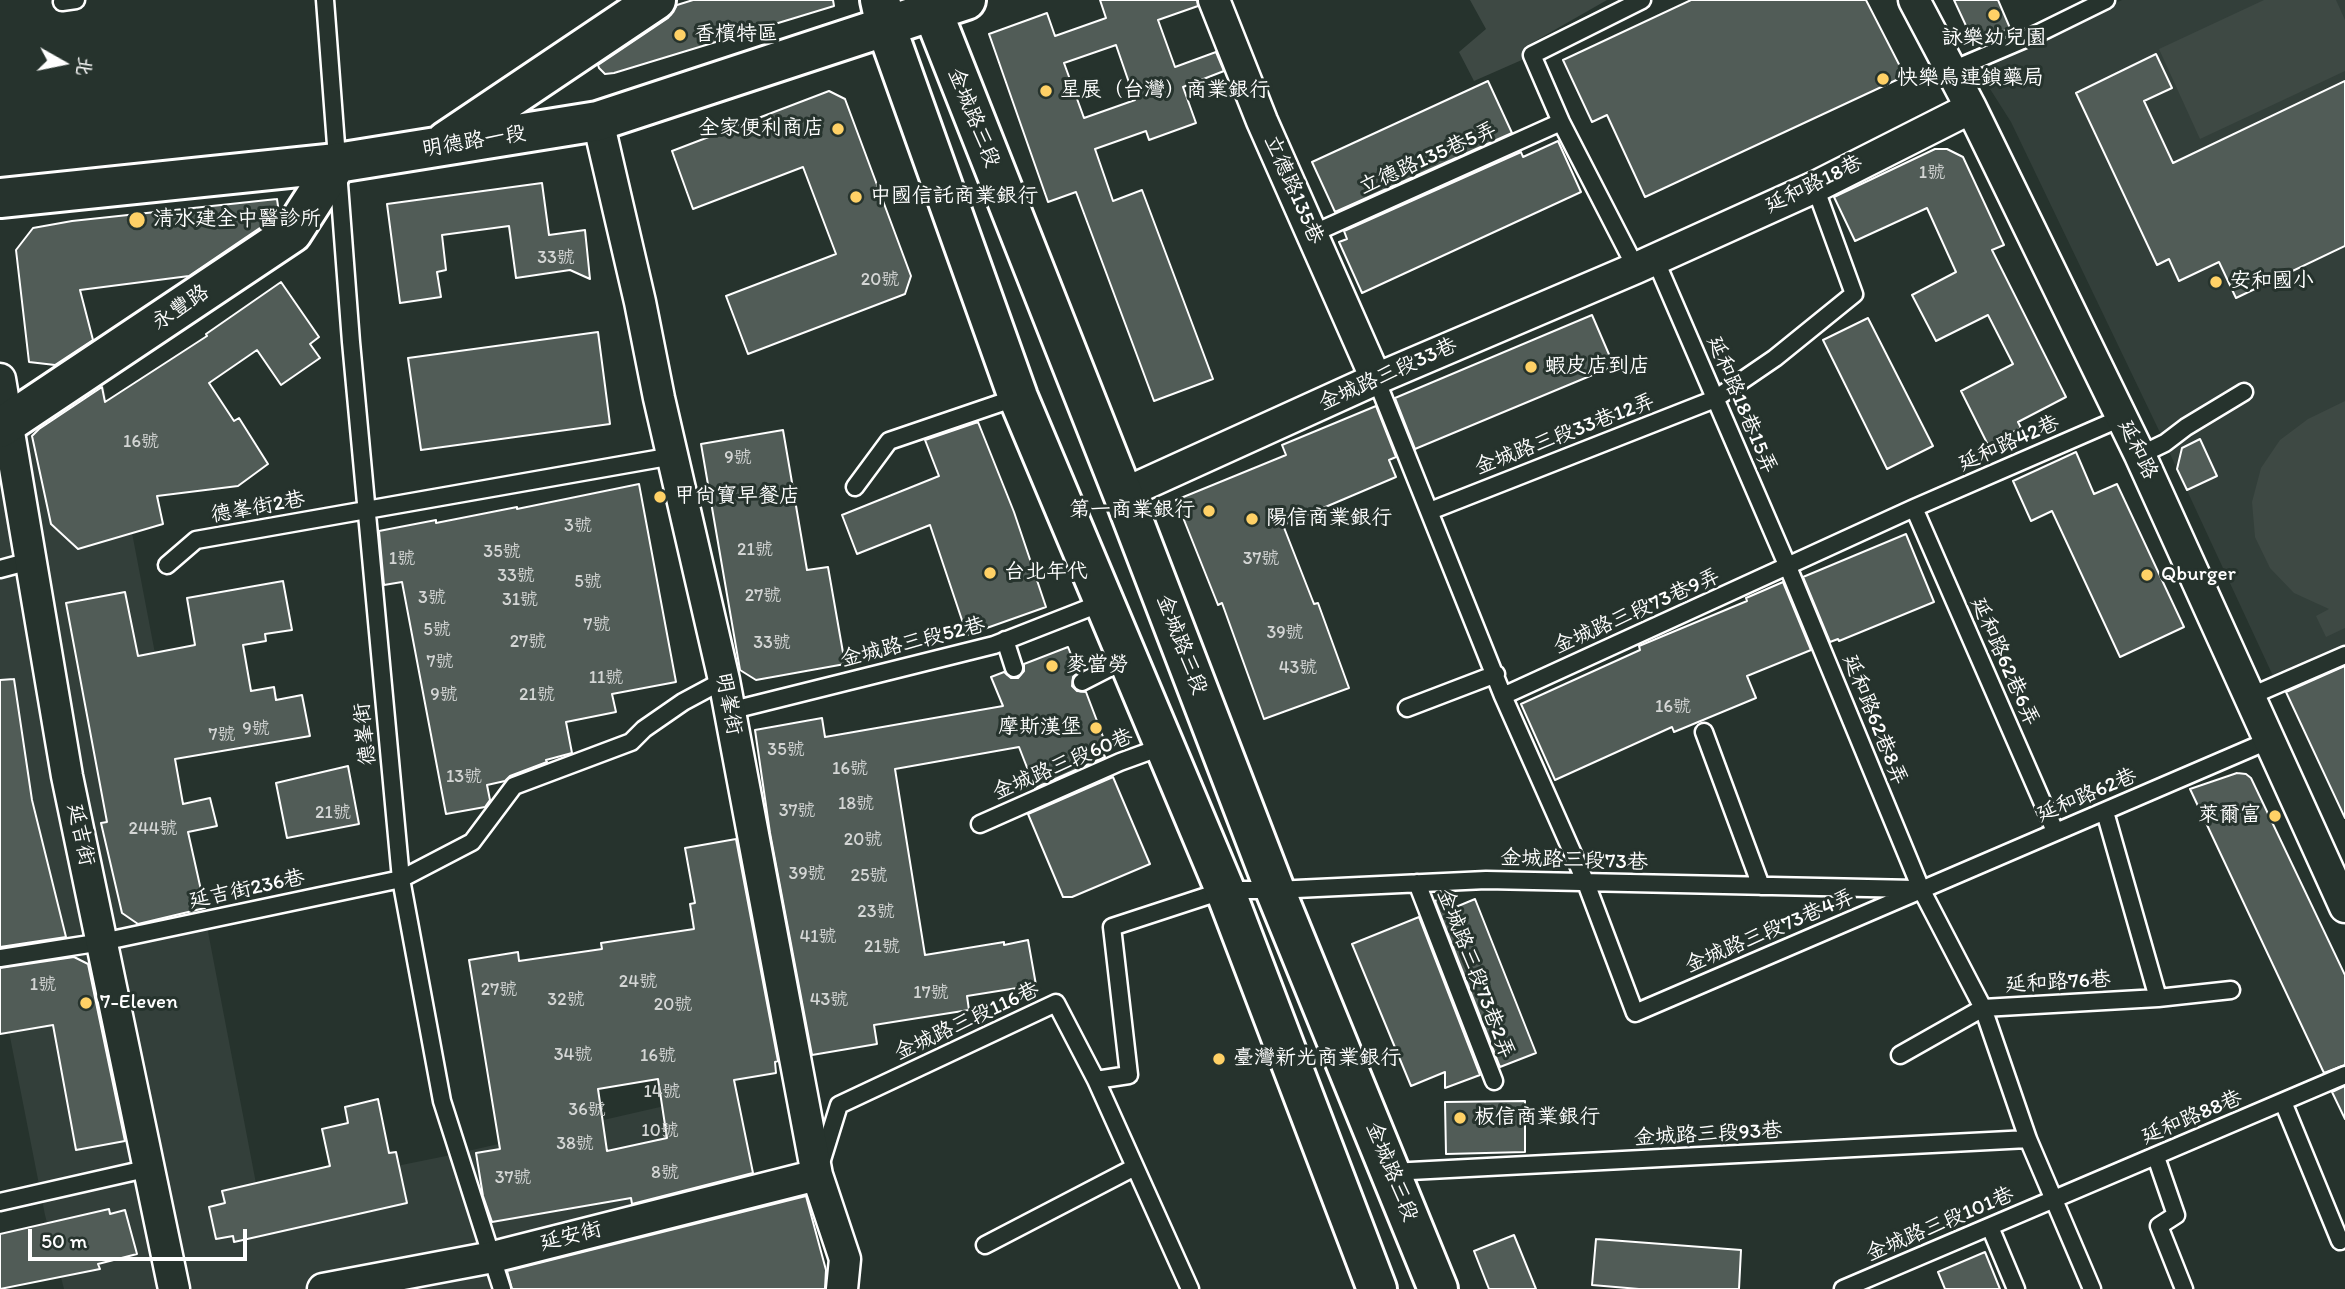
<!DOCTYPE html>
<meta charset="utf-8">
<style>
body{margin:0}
#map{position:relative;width:2345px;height:1289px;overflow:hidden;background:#26332d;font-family:Itim,"LXGW WenKai TC",sans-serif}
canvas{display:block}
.north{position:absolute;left:28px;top:28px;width:70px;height:70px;-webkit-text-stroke:5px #26332d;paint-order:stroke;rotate:99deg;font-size:19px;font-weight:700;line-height:28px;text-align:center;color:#fff}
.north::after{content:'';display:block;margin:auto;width:24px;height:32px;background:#fff;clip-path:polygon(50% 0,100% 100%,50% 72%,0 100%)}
.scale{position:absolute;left:28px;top:1229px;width:219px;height:32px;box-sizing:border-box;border:4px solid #fff;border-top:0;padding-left:9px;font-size:21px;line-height:24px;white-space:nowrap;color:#fff;-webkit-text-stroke:5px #26332d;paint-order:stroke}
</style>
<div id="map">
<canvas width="2345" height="1289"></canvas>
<div class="north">北</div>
<div class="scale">50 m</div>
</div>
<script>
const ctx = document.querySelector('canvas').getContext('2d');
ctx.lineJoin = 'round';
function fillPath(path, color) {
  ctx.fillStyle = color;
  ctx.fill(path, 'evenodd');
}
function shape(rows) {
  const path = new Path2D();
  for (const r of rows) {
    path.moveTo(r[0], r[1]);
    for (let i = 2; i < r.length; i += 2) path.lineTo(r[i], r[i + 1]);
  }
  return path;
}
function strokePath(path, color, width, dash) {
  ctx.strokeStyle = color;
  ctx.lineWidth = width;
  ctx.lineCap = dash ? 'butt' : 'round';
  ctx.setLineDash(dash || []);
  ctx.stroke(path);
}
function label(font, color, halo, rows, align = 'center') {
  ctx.font = font + ' Itim,"LXGW WenKai TC",sans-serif';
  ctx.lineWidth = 6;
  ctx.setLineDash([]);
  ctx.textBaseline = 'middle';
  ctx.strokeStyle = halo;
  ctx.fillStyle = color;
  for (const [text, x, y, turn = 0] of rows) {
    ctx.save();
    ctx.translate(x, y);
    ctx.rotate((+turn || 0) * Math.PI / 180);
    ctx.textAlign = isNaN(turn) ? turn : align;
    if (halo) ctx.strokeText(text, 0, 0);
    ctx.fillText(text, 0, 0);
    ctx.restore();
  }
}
fillPath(shape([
 [2122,0,2345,0,2345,645,2274,678,2165,443,2011,122,1978,70],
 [101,370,258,1194,446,1156,730,1091,763,1271,695,1289,64,1289,45,1215,0,986,0,434]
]), '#333f3a');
fillPath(shape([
 [1470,0,1607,0,1523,48,1524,59,1474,81,1459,52,1486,29],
 [2264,0,2336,0,2345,20,2345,71,2200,139,2159,49],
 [2345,401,2345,628,2326,637,2316,616,2329,609,2294,593,2270,568,2255,537,2252,502,2261,468,2280,440,2308,419]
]), '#3e4944');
const building = shape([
 [693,0,833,0,834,6,614,73,605,74,599,68,598,65,668,18,677,5,693,0],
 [1100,0,1197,0,1198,6,1158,20,1175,67,1216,52,1224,71,1183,87,1196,123,1149,140,1146,131,1095,149,1113,201,1142,190,1213,379,1154,401,1076,192,1048,202,989,34,1047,13,1055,36,1106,18,1100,0],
 [1116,45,1135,100,1084,118,1064,63,1116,45],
 [1691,0,1866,0,1905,76,1645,197,1607,115,1592,122,1563,60,1691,0],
 [1954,0,1998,0,2010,28,1975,45,1954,0],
 [2156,54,2172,88,2144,101,2173,163,2345,81,2345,246,2236,298,2219,262,2179,281,2169,259,2157,265,2076,93,2156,54],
 [1488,81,1512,133,1335,212,1312,162,1488,81],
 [829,91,845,99,911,276,905,294,748,354,726,296,836,254,803,167,693,209,672,151,829,91],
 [1558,141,1581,192,1362,293,1339,242,1347,239,1344,231,1521,152,1523,157,1558,141],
 [1935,149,1947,149,1963,157,2004,245,1992,250,2066,397,2018,422,2021,428,1988,445,1961,391,2013,364,1988,315,1936,341,1912,295,1956,272,1927,208,1855,241,1834,197,1935,149],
 [542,183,549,235,585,230,590,279,570,270,516,278,509,226,442,235,446,270,437,272,441,297,400,303,387,204,542,183],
 [277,199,279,213,276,217,189,276,80,290,93,340,55,365,29,362,16,250,33,228,72,221,277,199],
 [281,282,319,337,310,344,320,358,281,385,257,350,209,383,234,421,239,418,268,464,238,486,157,496,163,524,78,549,51,524,32,436,39,429,102,387,105,402,207,336,206,334,281,282],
 [1592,315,1614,366,1415,449,1395,398,1592,315],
 [1868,318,1933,446,1887,469,1823,340,1868,318],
 [598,332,610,424,421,450,408,358,598,332],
 [1376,406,1396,457,1389,460,1396,477,1283,525,1314,604,1318,603,1349,688,1264,719,1222,603,1218,605,1176,500,1286,455,1282,445,1376,406],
 [978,422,1014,512,1046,607,967,635,930,525,857,554,842,515,939,476,925,440,978,422],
 [783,430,807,570,828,567,845,664,756,680,740,670,701,444,783,430],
 [2200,439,2217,476,2187,490,2177,469,2182,448,2200,439],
 [2076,452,2094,494,2117,484,2184,627,2120,657,2052,511,2031,521,2013,481,2076,452],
 [639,484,676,682,612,694,616,712,566,722,572,753,546,760,547,762,510,776,505,781,487,785,490,800,485,807,446,814,402,582,384,585,379,531,436,520,436,523,517,507,517,509,639,484],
 [1906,534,1934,602,1839,641,1838,639,1830,642,1803,577,1906,534],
 [283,581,292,630,265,634,266,641,243,645,251,691,274,687,276,700,302,695,310,736,175,759,183,804,210,798,217,826,188,832,205,908,138,924,122,913,101,823,107,822,66,603,125,592,138,656,195,645,187,598,283,581],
 [1783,582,1811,650,1747,676,1756,698,1674,732,1672,727,1555,780,1521,704,1640,650,1639,646,1747,601,1746,598,1783,582],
 [1068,647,1078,672,1073,677,1072,686,1077,691,1086,692,1105,742,1100,745,1105,757,1035,788,1019,747,895,769,925,955,1004,942,1004,945,1028,940,1036,985,967,996,969,1010,874,1025,877,1044,812,1055,770,833,755,730,822,718,825,737,1003,706,991,677,1004,672,1011,678,1018,678,1024,671,1024,664,1068,647],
 [2345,666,2345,818,2286,692,2345,666],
 [14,679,32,800,66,937,0,947,0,680,14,679],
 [348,766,359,824,287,838,276,783,348,766],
 [2237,773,2246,774,2251,778,2345,975,2345,1065,2324,1073,2190,789,2237,773],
 [1113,777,1150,864,1072,897,1063,897,1028,814,1113,777],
 [736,839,778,1061,775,1062,776,1073,734,1080,753,1173,632,1204,631,1198,492,1222,483,1196,476,1153,500,1149,469,960,518,952,519,961,602,949,601,943,694,929,690,904,695,903,685,848,736,839],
 [658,1079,667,1138,607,1151,598,1089,658,1079],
 [1446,896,1451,909,1475,899,1536,1053,1500,1067,1435,901,1446,896],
 [1419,917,1480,1075,1445,1088,1445,1072,1411,1086,1352,944,1419,917],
 [74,957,88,964,125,1141,76,1150,53,1025,0,1034,0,968,74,957],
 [2345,1086,2345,1119,2332,1092,2345,1086],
 [378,1099,389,1153,396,1152,407,1203,234,1242,233,1236,216,1239,209,1207,225,1203,222,1191,330,1166,322,1129,348,1123,345,1107,378,1099],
 [1525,1101,1525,1152,1446,1154,1445,1102,1525,1101],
 [806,1196,826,1270,825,1289,512,1289,507,1271,806,1196],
 [109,1209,110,1214,125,1210,137,1254,98,1264,100,1269,0,1289,0,1234,109,1209],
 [1514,1235,1536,1289,1489,1289,1474,1251,1514,1235],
 [1596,1239,1741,1250,1739,1289,1639,1289,1592,1285,1596,1239],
 [1985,1252,2000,1289,1945,1289,1938,1272,1985,1252]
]);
fillPath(building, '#515c57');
strokePath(building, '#fff', 2);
const lane = shape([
 [325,0,351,342,401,879,442,1101,502,1289],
 [62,2,76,0],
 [1950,71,2039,33,2106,0],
 [1312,234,1561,122],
 [1655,259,1788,567,1921,889,1983,1008,2028,1139,2092,1289],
 [1636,268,1561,122,1532,55,1642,0],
 [1376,379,1503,696,1586,883,1635,1013,2270,740],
 [2140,455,2165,443,2186,427,2244,392],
 [855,487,889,441,1018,397],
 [1914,508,2055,831],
 [1430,511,1715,399,1775,358,1854,294,1815,187],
 [167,565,196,540,673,456],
 [0,569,30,561],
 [1005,640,1014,668],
 [1082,682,1127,659],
 [1503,696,1914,508,2121,418],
 [2251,696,2345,655],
 [1407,708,1496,674],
 [729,711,994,645,1104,602],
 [1704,732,1761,886],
 [2105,812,2158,998],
 [980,824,1120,762,1164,746],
 [1417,883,1494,1081],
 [0,958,102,942,401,879,472,842,514,786,631,742,644,729,683,702,724,680],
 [1900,1055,1983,1008,2158,998,2231,990],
 [1096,1080,1129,1075,1112,927,1225,890,1275,890,1486,880,1915,889],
 [2283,1102,2340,1241],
 [2156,1157,2176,1215,2159,1226,2184,1289],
 [821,1163,839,1105,1056,1003,1096,1080,1190,1289],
 [1391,1172,2028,1139],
 [0,1202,150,1168],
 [1990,1227,2016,1289],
 [985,1245,1135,1167],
 [1843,1289,2345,1075]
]);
const street = shape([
 [1214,0,1262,121,1376,379],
 [1914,0,1971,108,2140,455,2345,907],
 [598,121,640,302,659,398,724,680,817,1175,845,1259,842,1289],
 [0,379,67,776,174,1289],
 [1123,494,1376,379,1636,268,1815,187,1971,108],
 [323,1289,493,1257,817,1175]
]);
const secondary = shape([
 [880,0,886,27,1018,397,1225,890,1377,1289],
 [928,0,1123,494,1275,890,1438,1289],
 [446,141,656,0],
 [0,198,337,163,598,121,966,0],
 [0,428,292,233,337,163]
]);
strokePath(lane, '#fff', 21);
strokePath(street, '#fff', 35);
strokePath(secondary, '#fff', 44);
strokePath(lane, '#26332d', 16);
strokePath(street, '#26332d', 30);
strokePath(secondary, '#26332d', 38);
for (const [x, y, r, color] of [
 [1994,15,7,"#ffd166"],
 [680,35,7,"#ffd166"],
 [1883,79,7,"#ffd166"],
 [1046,91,7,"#ffd166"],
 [838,129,7,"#ffd166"],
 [856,197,7,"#ffd166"],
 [137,220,9,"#ffd166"],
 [2216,282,7,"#ffd166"],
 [1531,367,7,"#ffd166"],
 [660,497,7,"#ffd166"],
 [1209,511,7,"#ffd166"],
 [1252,519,7,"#ffd166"],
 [990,573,7,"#ffd166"],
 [2147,575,7,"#ffd166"],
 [1052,666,7,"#ffd166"],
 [1096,728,7,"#ffd166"],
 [2275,816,7,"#ffd166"],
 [86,1003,7,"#ffd166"],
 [1219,1059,7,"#ffd166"],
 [1460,1118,7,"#ffd166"]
]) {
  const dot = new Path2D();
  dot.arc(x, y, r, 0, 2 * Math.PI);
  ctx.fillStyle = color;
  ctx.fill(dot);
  strokePath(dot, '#26332d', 2.5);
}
label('18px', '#d4d6d5', null, [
 ["1號",1932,173],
 ["33號",556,258],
 ["20號",880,280],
 ["16號",141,442],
 ["9號",738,458],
 ["3號",578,526],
 ["21號",755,550],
 ["35號",502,552],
 ["1號",402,559],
 ["37號",1261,559],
 ["33號",516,576],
 ["5號",588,582],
 ["27號",763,596],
 ["3號",432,598],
 ["31號",520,600],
 ["7號",597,625],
 ["5號",437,630],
 ["39號",1285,633],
 ["27號",528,642],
 ["33號",772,643],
 ["7號",440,662],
 ["43號",1298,668],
 ["11號",606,678],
 ["9號",444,695],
 ["21號",537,695],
 ["16號",1673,707],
 ["9號",256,729],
 ["7號",222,735],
 ["35號",786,750],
 ["16號",850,769],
 ["13號",464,777],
 ["18號",856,804],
 ["37號",797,811],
 ["21號",333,813],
 ["244號",153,829],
 ["20號",863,840],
 ["39號",807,874],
 ["25號",869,876],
 ["23號",876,912],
 ["41號",818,937],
 ["21號",882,947],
 ["24號",638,982],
 ["1號",43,985],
 ["27號",499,990],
 ["17號",931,993],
 ["32號",566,1000],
 ["43號",829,1000],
 ["20號",673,1005],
 ["34號",573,1055],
 ["16號",658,1056],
 ["14號",662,1092],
 ["36號",587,1110],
 ["10號",660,1131],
 ["38號",575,1144],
 ["8號",665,1173],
 ["37號",513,1178]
]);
label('21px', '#fff', '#26332d', [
 ["香檳特區",694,35],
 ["詠樂幼兒園",1994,39,"center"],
 ["快樂鳥連鎖藥局",1897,79],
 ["星展（台灣）商業銀行",1060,91],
 ["全家便利商店",824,129,"right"],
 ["中國信託商業銀行",870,197],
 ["清水建全中醫診所",153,220],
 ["安和國小",2230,282],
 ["蝦皮店到店",1545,367],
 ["甲尚寶早餐店",674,497],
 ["第一商業銀行",1195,511,"right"],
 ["陽信商業銀行",1266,519],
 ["台北年代",1004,573],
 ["Qburger",2161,575],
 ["麥當勞",1066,666],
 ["摩斯漢堡",1082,728,"right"],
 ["萊爾富",2261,816,"right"],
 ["7-Eleven",100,1003],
 ["臺灣新光商業銀行",1233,1059],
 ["板信商業銀行",1474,1118]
], 'left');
label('21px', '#fff', '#26332d', [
 ["金城路三段",973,118,68],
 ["明德路一段",474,142,-9],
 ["立德路135巷5弄",1428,159,-24],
 ["延和路18巷",1814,185,-26],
 ["立德路135巷",1293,190,66],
 ["永豐路",181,308,-34],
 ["金城路三段33巷",1388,375,-24],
 ["延和路18巷15弄",1741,405,67],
 ["金城路三段33巷12弄",1565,435,-21],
 ["延和路42巷",2009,444,-24],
 ["延和路",2137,450,64],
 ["德峯街2巷",258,508,-10],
 ["金城路三段73巷9弄",1637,612,-24],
 ["金城路三段52巷",913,643,-14],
 ["金城路三段",1181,645,69],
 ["延和路62巷6弄",2004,662,66],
 ["明峯街",728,704,79],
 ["延和路62巷8弄",1874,720,68],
 ["德峯街",366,734,-96],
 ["金城路三段60巷",1063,765,-23],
 ["延和路62巷",2087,796,-23],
 ["延吉街",80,835,78],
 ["金城路三段73巷",1574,861,2],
 ["延吉街236巷",247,890,-12],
 ["金城路三段73巷4弄",1770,932,-23],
 ["金城路三段73巷2弄",1475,974,69],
 ["延和路76巷",2058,983,-3],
 ["金城路三段116巷",967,1022,-25],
 ["延和路88巷",2192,1118,-23],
 ["金城路三段93巷",1708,1135,-3],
 ["金城路三段",1391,1172,68],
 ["金城路三段101巷",1940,1225,-23],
 ["延安街",571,1237,-14]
]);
</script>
